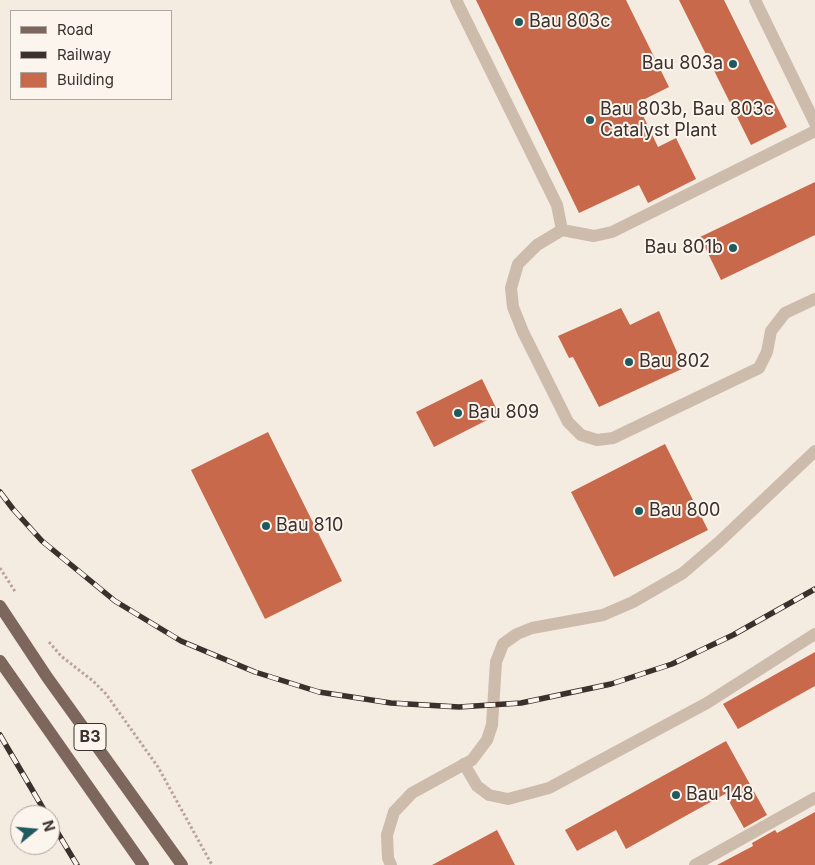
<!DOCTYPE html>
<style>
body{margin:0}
#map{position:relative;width:815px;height:865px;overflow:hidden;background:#f4ebe1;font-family:Inter,sans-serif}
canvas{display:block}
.legend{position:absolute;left:10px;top:10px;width:162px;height:90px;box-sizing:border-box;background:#fbf5ee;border:1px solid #aea6a0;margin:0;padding:6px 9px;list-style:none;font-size:15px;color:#3b302b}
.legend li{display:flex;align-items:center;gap:10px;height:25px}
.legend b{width:25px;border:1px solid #aea6a0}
.north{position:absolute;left:10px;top:805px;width:50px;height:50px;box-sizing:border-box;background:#fbf5ee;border:1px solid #aea6a0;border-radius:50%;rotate:73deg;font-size:14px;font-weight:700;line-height:20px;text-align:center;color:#3b302b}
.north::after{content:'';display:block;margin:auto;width:18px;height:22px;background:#1f5a5e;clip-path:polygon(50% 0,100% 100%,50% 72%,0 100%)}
</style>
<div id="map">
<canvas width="815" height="865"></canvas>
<ul class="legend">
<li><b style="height:6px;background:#7d675c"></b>Road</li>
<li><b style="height:6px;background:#3b302b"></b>Railway</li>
<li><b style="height:14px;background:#c8694b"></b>Building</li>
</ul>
<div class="north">N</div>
</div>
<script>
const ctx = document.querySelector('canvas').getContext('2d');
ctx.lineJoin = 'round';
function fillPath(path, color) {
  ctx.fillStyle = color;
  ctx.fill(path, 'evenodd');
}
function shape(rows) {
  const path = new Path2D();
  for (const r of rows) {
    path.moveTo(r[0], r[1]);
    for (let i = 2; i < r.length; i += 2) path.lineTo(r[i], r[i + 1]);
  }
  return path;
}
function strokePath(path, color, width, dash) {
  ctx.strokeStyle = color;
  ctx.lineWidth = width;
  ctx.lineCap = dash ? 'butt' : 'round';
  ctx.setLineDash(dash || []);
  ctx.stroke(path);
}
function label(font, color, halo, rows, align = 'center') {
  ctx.font = font + ' Inter,sans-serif';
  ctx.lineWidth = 4;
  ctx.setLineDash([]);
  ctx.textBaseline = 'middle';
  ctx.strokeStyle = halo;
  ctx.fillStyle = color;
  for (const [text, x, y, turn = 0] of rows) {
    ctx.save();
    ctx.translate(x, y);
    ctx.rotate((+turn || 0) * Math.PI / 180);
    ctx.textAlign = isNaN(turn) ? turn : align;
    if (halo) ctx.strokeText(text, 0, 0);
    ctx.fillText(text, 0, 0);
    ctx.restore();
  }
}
fillPath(shape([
 [476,0,626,0,669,87,637,103,658,147,676,138,696,179,648,203,639,185,579,213],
 [679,0,724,0,787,127,751,145],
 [815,182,815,235,721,280,700,237],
 [621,308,630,325,659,311,684,368,599,407,573,357,569,358,558,336],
 [482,379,499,414,434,447,416,412],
 [268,432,342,581,265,619,191,470],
 [665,444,708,530,614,577,571,492],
 [815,652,815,686,738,729,723,704],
 [726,741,767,815,744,828,725,794,626,849,616,830,577,851,565,830],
 [815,812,815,865,717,865,753,846,752,843,775,830,777,833],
 [497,830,515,865,432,865]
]), '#c8694b');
strokePath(shape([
 [0,568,16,593],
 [49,642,61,656,93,681,106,694,158,767,212,865]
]), '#b9a596', 3, [2.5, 2.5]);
strokePath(shape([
 [456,0,557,205,562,230],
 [815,131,612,232,594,236,562,230,537,245,518,264,511,288,513,307,523,332,568,422,581,435,597,440,613,438,759,368,767,352,771,331,785,313,815,299],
 [464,764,477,786,489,795,508,799,549,788,707,703,815,634],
 [387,835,388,858,391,865],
 [695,865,815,798]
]), '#cdbbac', 12);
strokePath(shape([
 [755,0,815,123],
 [387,835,394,812,412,793,472,760,487,740,492,725,496,662,503,644,517,634,532,628,603,615,633,602,683,573,719,542,815,451]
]), '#cdbbac', 12);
strokePath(shape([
 [0,606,47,677,182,865],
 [0,661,143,865]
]), '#7d675c', 12);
const rail = shape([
 [0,492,13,509,42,541,115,601,181,641,255,672,319,692,391,703,459,707,521,703,611,684,672,664,733,635,815,589],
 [0,735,47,815],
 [50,820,77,865]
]);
strokePath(rail, '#3b302b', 5.5);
strokePath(rail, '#fbf5ee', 4, [11]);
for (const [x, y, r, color] of [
 [519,22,5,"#1f5a5e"],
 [733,64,5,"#1f5a5e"],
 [590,120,5,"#1f5a5e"],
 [733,248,5,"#1f5a5e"],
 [629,362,5,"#1f5a5e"],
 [458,413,5,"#1f5a5e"],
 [639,511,5,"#1f5a5e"],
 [266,526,5,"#1f5a5e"],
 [676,795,5,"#1f5a5e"]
]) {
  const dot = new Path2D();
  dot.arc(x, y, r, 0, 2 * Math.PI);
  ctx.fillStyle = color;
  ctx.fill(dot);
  strokePath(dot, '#fbf5ee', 2);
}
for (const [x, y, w] of [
 [90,737,32]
]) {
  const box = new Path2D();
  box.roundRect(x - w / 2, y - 13.5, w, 27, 4);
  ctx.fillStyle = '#fbf5ee';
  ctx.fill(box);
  strokePath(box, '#3b302b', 1);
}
label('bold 16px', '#3b302b', null, [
 ["B3",90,737]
]);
label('18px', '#3b302b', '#fbf5ee', [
 ["Bau 803c",529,22],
 ["Bau 803a",723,64,"right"],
 ["Bau 803b, Bau 803c",600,110],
 ["Catalyst Plant",600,131],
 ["Bau 801b",723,248,"right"],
 ["Bau 802",639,362],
 ["Bau 809",468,413],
 ["Bau 800",649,511],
 ["Bau 810",276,526],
 ["Bau 148",686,795]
], 'left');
</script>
